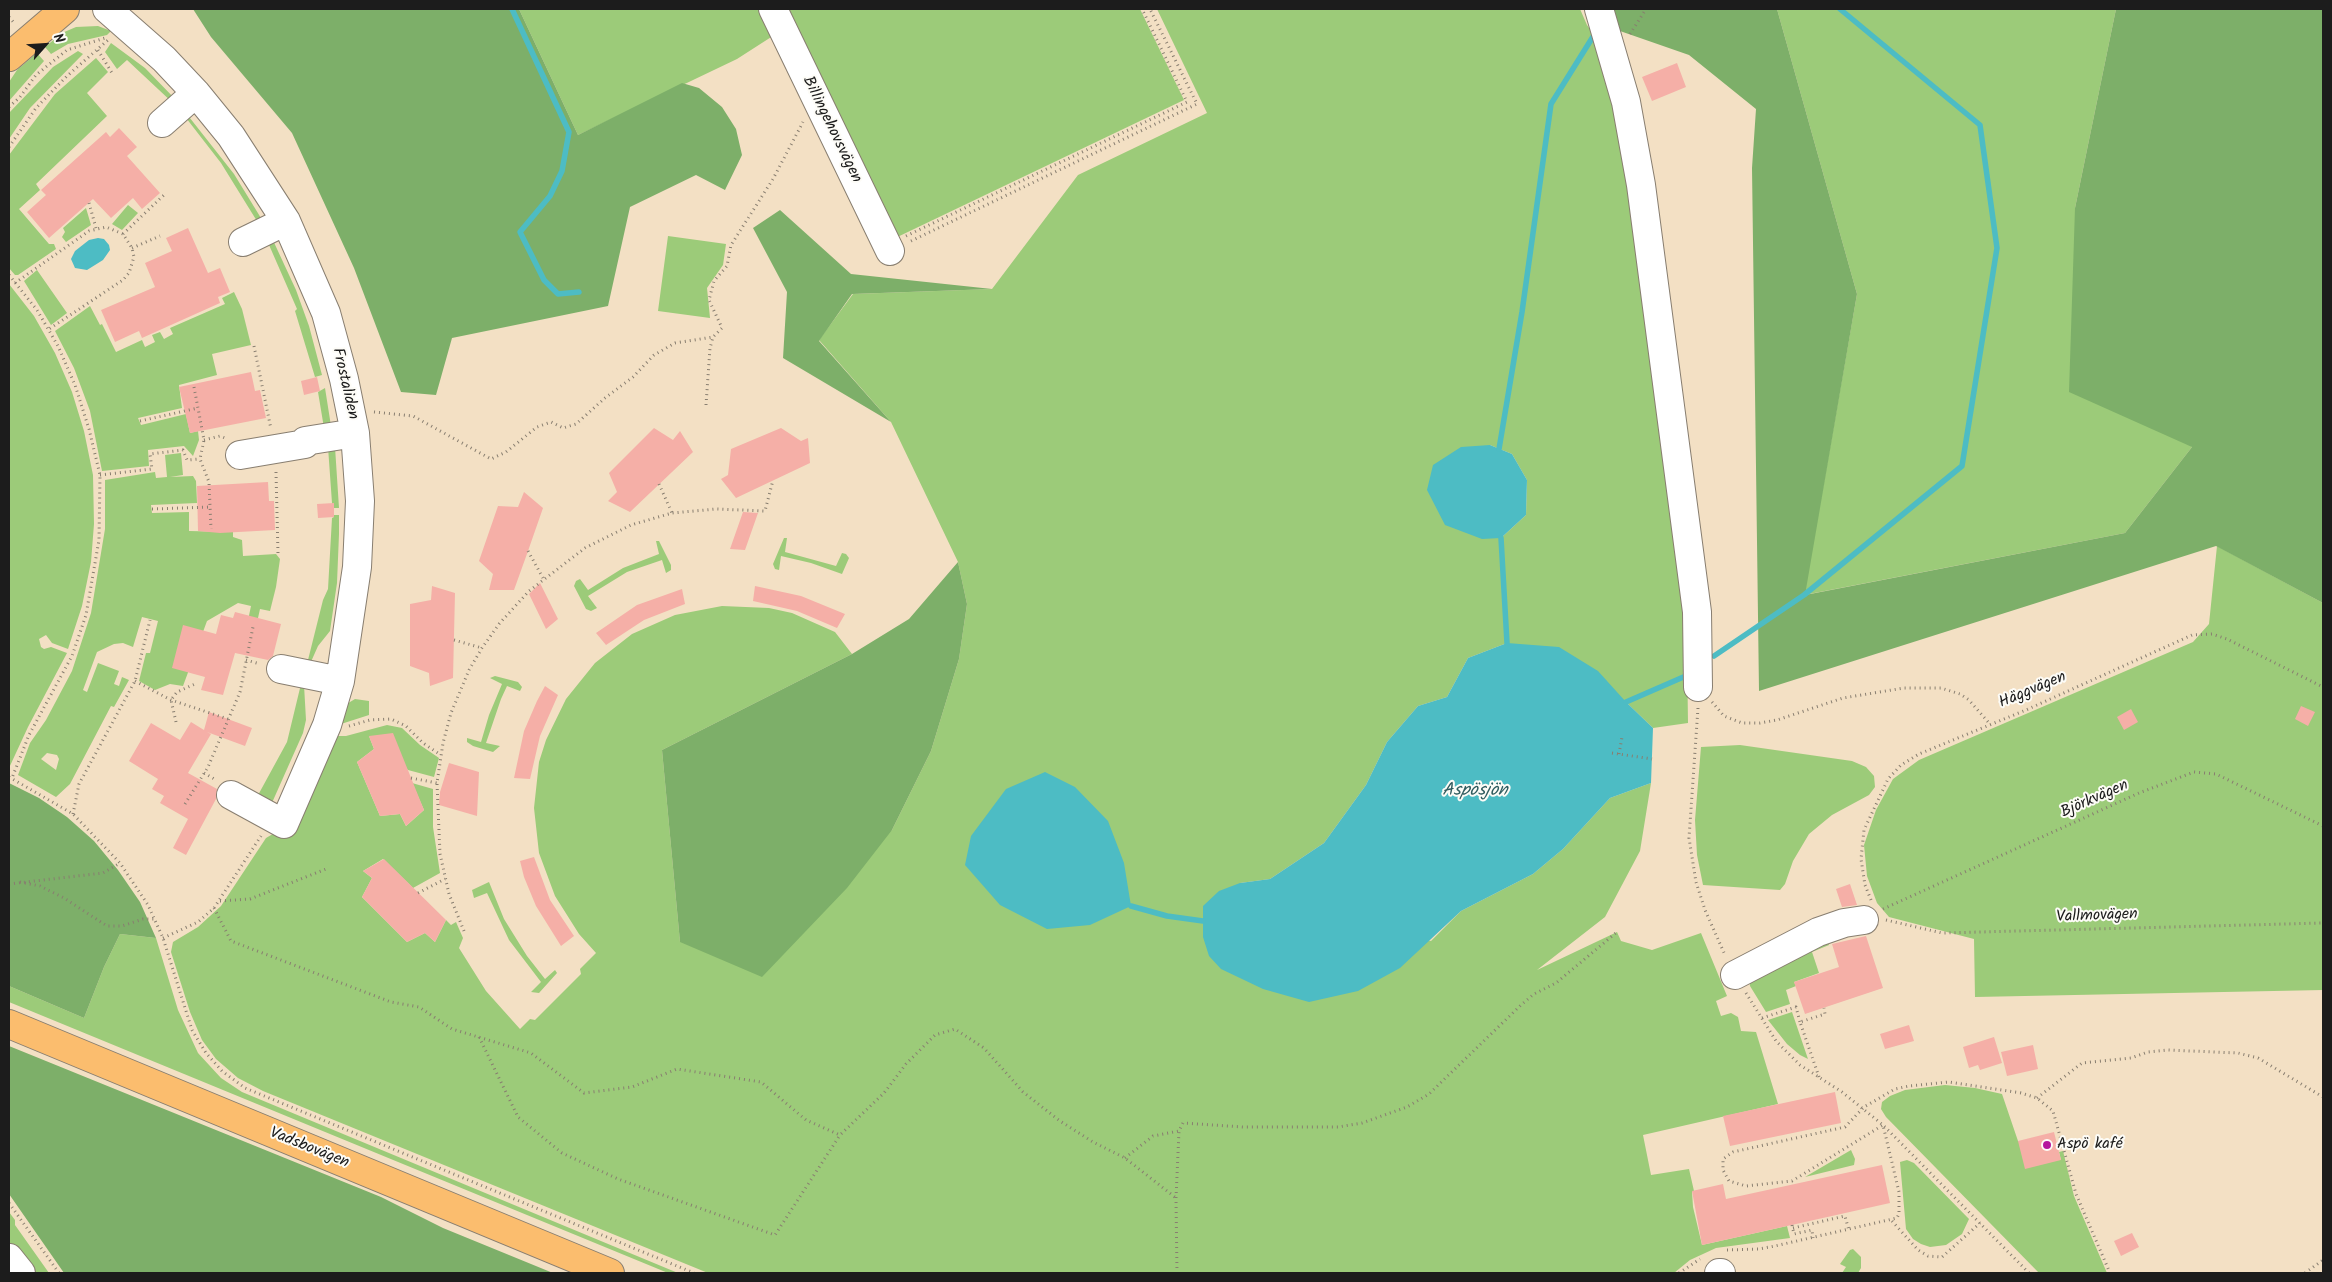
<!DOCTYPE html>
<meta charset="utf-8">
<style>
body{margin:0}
#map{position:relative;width:2332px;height:1282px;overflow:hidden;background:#f3e0c4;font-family:Kalam,sans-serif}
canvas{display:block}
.frame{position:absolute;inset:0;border:10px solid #1c1c1c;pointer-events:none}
.north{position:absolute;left:20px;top:20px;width:50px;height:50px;-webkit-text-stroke:4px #fdfcf7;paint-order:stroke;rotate:64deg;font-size:14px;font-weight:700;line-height:20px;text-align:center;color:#1c1c1c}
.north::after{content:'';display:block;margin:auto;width:18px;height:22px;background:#1c1c1c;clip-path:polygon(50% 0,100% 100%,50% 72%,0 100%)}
</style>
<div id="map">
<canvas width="2332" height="1282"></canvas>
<div class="frame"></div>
<div class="north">N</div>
</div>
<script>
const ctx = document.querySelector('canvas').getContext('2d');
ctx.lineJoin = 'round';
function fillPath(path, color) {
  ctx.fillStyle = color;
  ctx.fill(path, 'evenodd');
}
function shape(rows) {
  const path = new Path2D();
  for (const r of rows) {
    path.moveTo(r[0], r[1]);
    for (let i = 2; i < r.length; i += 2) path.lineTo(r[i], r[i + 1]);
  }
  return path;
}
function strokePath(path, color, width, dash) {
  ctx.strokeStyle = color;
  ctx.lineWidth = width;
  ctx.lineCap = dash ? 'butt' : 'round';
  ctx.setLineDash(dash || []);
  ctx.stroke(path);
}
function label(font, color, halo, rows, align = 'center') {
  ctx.font = font + ' Kalam,sans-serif';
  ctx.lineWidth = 4;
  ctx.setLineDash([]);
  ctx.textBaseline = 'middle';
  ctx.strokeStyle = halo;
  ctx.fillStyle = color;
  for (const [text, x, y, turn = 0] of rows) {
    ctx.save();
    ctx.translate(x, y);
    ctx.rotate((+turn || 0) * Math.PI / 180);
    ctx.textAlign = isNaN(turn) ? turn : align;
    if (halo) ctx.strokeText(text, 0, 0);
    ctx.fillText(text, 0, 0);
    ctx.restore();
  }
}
fillPath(shape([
 [519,9,768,9,779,32,737,59,578,135],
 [777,9,1140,9,1184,100,889,241],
 [1157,9,1580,9,1587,25,1599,42,1624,127,1679,565,1687,653,1688,723,1653,728,1626,702,1507,643,1468,658,1447,697,1418,706,1387,742,1366,785,1324,843,1270,879,1240,883,1431,941,1461,911,1533,874,1563,849,1610,798,1651,783,1640,851,1605,917,1537,970,1617,932,1621,941,1652,950,1701,933,1727,996,1716,1001,1721,1016,1731,1013,1738,1017,1741,1031,1756,1032,1778,1104,1643,1135,1651,1175,1689,1169,1694,1191,1692,1192,1693,1207,1702,1245,1787,1226,1790,1238,1716,1248,1690,1260,1674,1273,708,1273,263,1091,238,1078,216,1059,202,1040,190,1012,171,952,173,942,198,927,221,906,266,838,278,831,333,736,346,736,387,725,402,728,420,745,439,758,434,777,408,770,369,736,374,749,357,762,380,816,400,814,406,826,424,810,412,783,433,789,433,827,440,873,413,888,383,859,363,871,372,878,362,897,407,942,425,933,435,942,446,920,451,925,456,922,463,938,459,948,486,991,520,1029,530,1019,535,1020,581,974,580,969,596,953,579,934,555,896,539,853,534,808,539,762,546,740,566,699,595,663,632,634,675,615,722,606,769,608,792,613,835,632,852,654,662,750,680,942,892,830,931,751,959,659,967,604,958,562,891,422,819,340,853,294,992,289,1078,175,1207,113],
 [1490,445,1512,454,1527,480,1526,515,1501,538],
 [1777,9,2116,9,2075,208,2192,447,2125,533,1804,595,1857,294],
 [98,26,111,31,107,35,68,44,51,54,45,47,62,33,76,27],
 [111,43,145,68,177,101,174,104,127,60,117,69,105,52],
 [78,51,83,54,30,108,9,139,9,113,53,67],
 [37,53,44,61,9,101,9,82,17,70],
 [96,58,108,72,87,93,107,116,36,184,40,190,19,209,49,244,54,244,56,249,18,275,15,275,9,268,9,155,55,94],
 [186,113,234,174,264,223,260,226,221,163,183,114],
 [128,205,138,213,122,230,112,224],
 [86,208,91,225,66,242,62,237,65,232,63,228],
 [271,236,296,290,309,326,322,375,315,377,295,311,297,309,266,238],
 [668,236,726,244,723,265,707,288,710,318,658,311],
 [37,270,67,313,51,325,24,281],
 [9,284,34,316,55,353,72,392,84,431,93,475,94,524,91,562,82,606,68,649,52,643,46,635,39,639,41,647,44,649,51,647,67,653,28,727,9,768],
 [234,292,242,309,251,345,212,354,217,375,179,385,182,408,138,418,141,425,186,414,190,433,198,431,199,440,193,456,184,446,148,450,149,466,102,471,90,411,74,368,55,331,90,306,100,325,102,324,116,352,142,340,145,347,155,342,152,335,160,332,164,339,173,334,170,328,225,304,222,298],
 [325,388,331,426,324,428,318,392],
 [328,447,335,447,339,508,334,508,332,503],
 [181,453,183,475,170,477,193,476,196,481,197,503,151,505,152,513,189,512,189,531,233,532,233,537,242,540,243,556,276,554,280,559,276,587,270,611,260,609,256,627,247,625,251,606,238,603,207,621,183,686,170,684,155,690,139,681,146,653,150,653,158,621,142,617,133,647,123,643,114,644,97,652,83,690,87,692,98,663,119,671,114,684,119,686,122,677,129,680,114,707,111,706,70,784,56,797,18,775,30,743,46,720,72,671,91,613,105,529,105,480,155,472,156,478,167,477,165,455],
 [47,753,57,755,59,759,56,770,41,759],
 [334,515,339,515,339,534,337,583,330,631,318,646,310,664,307,664,323,600,328,589,332,518,334,517],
 [784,538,787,538,785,552,836,566,842,553,846,554,849,558,842,574,811,563,781,556,779,570,775,569,773,564],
 [656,541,659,541,671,565,671,570,666,573,662,560,627,572,588,596,597,608,591,611,586,609,574,586,576,581,580,579,588,590,623,568,659,554],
 [2217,546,2323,603,2323,990,1975,997,1974,939,1889,917,1877,903,1867,876,1864,845,1876,810,1893,779,1919,760,2193,642,2209,624],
 [495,676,518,682,522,687,520,691,507,686,501,699,486,743,500,746,493,752,473,746,467,742,467,738,481,742,489,715,502,684,490,678],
 [301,684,304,685,306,720,303,733,271,805,257,797,287,742],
 [355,699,369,701,369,715,341,724,345,705],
 [1740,745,1852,761,1866,767,1874,776,1875,787,1869,795,1832,815,1809,834,1793,861,1785,884,1780,890,1703,885,1697,855,1695,820,1701,747],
 [489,882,504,919,527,956,545,979,555,970,557,973,539,993,531,992,541,982,509,940,487,893,474,898,472,890],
 [120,934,156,938,178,1010,198,1053,221,1078,242,1092,678,1273,668,1273,9,1002,9,986,84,1018,104,967],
 [1827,937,1829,945,1812,952,1819,973,1794,982,1796,986,1786,990,1790,1004,1766,1012,1750,986,1749,978],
 [1792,1012,1808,1059,1800,1055,1787,1044,1768,1020],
 [1945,1085,1975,1088,2002,1094,2018,1141,2061,1160,2059,1152,2063,1151,2074,1196,2107,1273,2039,1273,1886,1117,1881,1109,1882,1102,1890,1096,1905,1090],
 [1851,1150,1855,1159,1854,1165,1805,1177],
 [1907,1160,1914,1163,1969,1219,1962,1234,1946,1245,1930,1247,1921,1244,1913,1239,1906,1229,1900,1162],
 [9,1212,15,1220,15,1225,49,1273,31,1273,9,1247],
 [1853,1249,1861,1257,1861,1268,1858,1273,1842,1273,1846,1267,1840,1264,1850,1250]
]), '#9ccb79');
fillPath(shape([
 [193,9,519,9,578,135,682,83,699,88,722,107,736,129,742,155,725,190,696,175,630,207,608,306,452,338,436,395,401,392,354,268,292,133,211,37],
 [1610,9,1777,9,1857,294,1805,595,2125,533,2192,447,2069,392,2075,208,2116,9,2323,9,2323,603,2216,546,1759,691,1752,168,1756,109,1689,55,1620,31],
 [780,210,851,274,992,289,852,294,819,341,891,422,783,358,787,292,753,228],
 [958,562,967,604,959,659,931,751,892,830,847,888,762,977,680,942,662,750,852,654,909,619],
 [9,783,39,798,67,817,94,841,118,870,140,902,156,938,120,934,104,967,84,1018,9,986],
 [9,1046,381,1197,443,1228,553,1273,64,1273,9,1194]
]), '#7daf69');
fillPath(shape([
 [98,238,104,239,109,245,110,250,103,260,87,270,75,268,71,259,75,251,89,240],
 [1490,445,1512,454,1527,480,1526,515,1501,538,1482,539,1445,525,1427,490,1433,465,1461,447],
 [1507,643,1559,647,1598,671,1626,702,1653,728,1651,783,1610,798,1563,849,1533,874,1461,911,1400,968,1358,991,1309,1002,1263,989,1221,969,1209,956,1203,937,1203,906,1219,891,1240,883,1270,879,1324,843,1366,785,1387,742,1418,706,1447,697,1468,658],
 [1045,772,1075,787,1108,821,1124,863,1131,906,1090,925,1047,929,1000,905,965,865,971,836,1006,789]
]), '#4dbcc4');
strokePath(shape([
 [512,9,569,132,562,171,550,196,520,232,544,280,558,294,579,292],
 [1499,449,1522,312,1551,104,1594,35],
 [1501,538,1507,643],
 [1714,656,1804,595,1962,466,1997,248,1980,125,1840,9],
 [1626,702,1688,675],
 [1131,906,1167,916,1203,921]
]), '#4dbcc4', 5.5);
fillPath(shape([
 [1677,63,1686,87,1652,101,1642,77],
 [119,128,137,147,127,156,160,193,142,209,133,198,111,218,93,199,49,238,27,212,46,195,41,190,106,132,110,137],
 [188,228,208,273,220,268,230,292,218,297,220,303,142,338,139,331,115,342,101,310,155,287,145,263,172,251,166,238],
 [251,372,255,391,260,390,266,418,190,433,179,387],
 [317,377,320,391,304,395,301,381],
 [654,428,673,440,680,431,693,452,630,512,608,501,617,492,609,473],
 [781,428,801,441,808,438,810,463,736,498,721,479,728,475,731,449],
 [268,482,269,501,274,501,275,530,220,533,198,531,197,486],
 [524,492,543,508,528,551,514,590,489,590,493,574,479,561,498,506,518,507],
 [334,503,334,517,318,518,317,504],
 [743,512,758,513,745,550,730,549],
 [540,583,558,619,546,629,529,594],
 [432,586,455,593,453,678,430,686,429,673,410,666,410,604,431,600],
 [755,586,801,596,845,614,837,628,797,611,753,601],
 [682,589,685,604,644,620,606,645,596,633,637,605],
 [235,612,281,624,273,656,268,660,235,653,223,695,201,690,205,677,172,668,183,625,216,634,221,615,233,618],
 [545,686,558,695,540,736,530,779,514,778,524,731,537,701],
 [2301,706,2315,712,2308,726,2295,719],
 [2131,709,2138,722,2124,730,2117,717],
 [209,712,252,728,245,746,207,732,211,734,188,773,217,789,216,799,186,855,173,848,188,819,160,803,164,796,152,789,158,779,129,761,151,723,180,740,191,722,204,730],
 [393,733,424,810,406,826,400,814,380,816,357,762,374,749,369,736],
 [449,763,479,772,477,816,439,805,440,792],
 [534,857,550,900,574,936,561,946,536,906,524,877,520,861],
 [384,859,446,920,435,942,425,933,407,942,362,897,372,878,363,871],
 [1850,884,1857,905,1842,907,1836,889],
 [1866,936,1883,988,1805,1014,1794,982,1839,967,1832,944],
 [1909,1025,1914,1041,1885,1049,1880,1034],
 [1994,1037,2002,1063,1980,1070,1978,1065,1969,1068,1963,1047],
 [2033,1045,2038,1069,2007,1076,2001,1052],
 [1835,1092,1841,1123,1730,1146,1723,1116],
 [2054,1132,2061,1160,2025,1169,2018,1141],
 [1882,1165,1890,1203,1702,1245,1692,1191,1723,1184,1726,1199],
 [2132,1233,2139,1247,2121,1256,2114,1241]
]), '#f5afa7');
const minor = shape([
 [107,9,164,59,196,93,231,136,286,221,326,313,344,379,355,433,360,501,357,567,340,681,327,725,284,824,231,795],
 [773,9,890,251],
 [1599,9,1626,102,1641,185,1697,612,1698,687],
 [162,123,196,93],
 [243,242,286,221],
 [305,441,355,433],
 [240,455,305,444],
 [281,669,340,681],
 [1735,975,1818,932,1844,923,1864,920],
 [9,1258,21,1273],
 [1719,1273,1721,1273]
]);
const major = shape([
 [9,57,65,9],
 [9,1024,610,1273]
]);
strokePath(minor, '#887e70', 30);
strokePath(major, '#887e70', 30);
strokePath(shape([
 [9,17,15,24],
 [1630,34,1646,9],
 [98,50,112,73],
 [9,107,20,97,36,75,67,50,105,38],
 [9,147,36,108,67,76,108,40],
 [89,203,96,228],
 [123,234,166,193],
 [906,236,1187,102,1142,9],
 [911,241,1197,104,1150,9],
 [132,248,160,236],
 [9,275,37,310,58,346,75,385,89,429,100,475,99,540,86,615,72,656,29,735,12,778],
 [15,283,89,231,106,227,123,234,132,248,134,257,129,273,123,280,49,329],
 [254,346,271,429],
 [194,387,204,440,200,459,209,482,211,529],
 [706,405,710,348,713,337],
 [374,412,413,416,491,459,506,452,537,427,551,422,563,428,576,424,605,398,633,377,654,355,675,343,713,337,722,328,709,300,714,281,727,266,731,245,773,179,803,122],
 [140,421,198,408],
 [204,440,220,436,225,438],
 [276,472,278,554],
 [100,475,152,469,150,454,183,450,187,460,200,459],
 [659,484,672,513],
 [152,509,211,507],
 [528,551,543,578],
 [454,640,482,648],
 [246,660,260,664],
 [135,681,171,700,228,719],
 [1712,702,1724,716,1742,723,1760,723,1777,720,1843,698,1904,688,1941,688,1960,694,1969,700,1989,723],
 [1698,708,1689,838,1696,882,1705,910,1725,955],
 [176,722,171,700,177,692,195,684],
 [349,726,370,720,391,719,406,726,423,743,441,755],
 [1612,753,1652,759],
 [1619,754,1622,737],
 [204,773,216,780],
 [9,777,73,814,120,863,148,905,163,938,192,1030,206,1053,222,1071,245,1088,694,1273],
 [411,778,437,783],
 [185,804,208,767,240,692,253,627],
 [73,814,79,784,135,681,150,620],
 [20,882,40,886,64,898,107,926,122,926,143,919,154,919],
 [9,884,103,873,120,863],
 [418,893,445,879],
 [1871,900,1865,885,1861,859,1864,830,1888,779,1901,765,1919,754,2026,710,2192,635,2212,634,2227,639,2323,687],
 [220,901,250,899,326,869],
 [214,908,231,941,391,1002,419,1007,452,1029,531,1053,584,1093,632,1087,677,1069,761,1082,806,1120,840,1135,884,1093,906,1064,935,1035,955,1029,984,1048,1023,1092,1060,1121,1093,1142,1125,1158,1176,1198],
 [1883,909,2139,793,2194,772,2216,774,2323,826],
 [1886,920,1942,933,2323,923],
 [464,931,449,894,440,854,437,783,443,743,451,713,469,670,482,648,499,624,529,591,585,548,631,525,672,513,716,509,765,511,773,480],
 [163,938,198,922,214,908,261,836],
 [1746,993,1776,1041,1800,1065,1842,1092,1883,1125,2029,1273],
 [1762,1018,1796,1007,1800,1022],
 [479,1037,518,1117,562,1153,618,1179,775,1235,840,1135],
 [1819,1077,1800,1022,1825,1014,1824,1008],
 [2037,1098,2082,1063,2131,1058,2148,1052,2168,1050,2238,1053,2258,1058,2323,1097],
 [1125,1158,1153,1136,1179,1131],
 [9,1203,59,1273],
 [1892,1221,1918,1250,1928,1256,1942,1257,1980,1223],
 [1792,1225,1794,1234,1812,1230,1813,1238],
 [1793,1228,1845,1216,1849,1231],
 [1727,1250,1759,1249,1775,1246,1897,1218,1899,1214,1899,1192,1883,1125,1792,1181,1746,1186,1729,1181,1723,1170,1723,1159,1733,1152,1845,1127,1864,1107,1895,1089,1909,1086,1949,1082,2021,1093,2037,1098,2053,1111,2076,1194,2110,1273],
 [1177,1273,1176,1198,1179,1131,1183,1123,1243,1127,1338,1127,1362,1123,1407,1107,1429,1094,1521,1005,1534,994,1556,983,1617,932],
 [1679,1273,1700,1259],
 [2305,1273,2323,1260]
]), '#887e70', 3, [1, 4]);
strokePath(minor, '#fff', 28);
strokePath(major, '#fbbd6e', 28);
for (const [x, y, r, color] of [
 [2047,1145,5,"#b5179e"]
]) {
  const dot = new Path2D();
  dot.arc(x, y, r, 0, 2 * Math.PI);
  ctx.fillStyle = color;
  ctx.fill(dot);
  strokePath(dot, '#fdfcf7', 2);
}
label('16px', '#1c1c1c', '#fdfcf7', [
 ["Billingehovsvägen",831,130,64],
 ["Frostaliden",344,384,77],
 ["Häggvägen",2033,691,-23],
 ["Björkvägen",2095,800,-24],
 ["Vallmovägen",2097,917,-2],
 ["Vadsbovägen",309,1149,22]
]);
label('16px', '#1c1c1c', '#fdfcf7', [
 ["Aspö kafé",2057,1145]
], 'left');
label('italic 18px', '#305c5f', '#fdfcf7', [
 ["Aspösjön",1475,792]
]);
</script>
